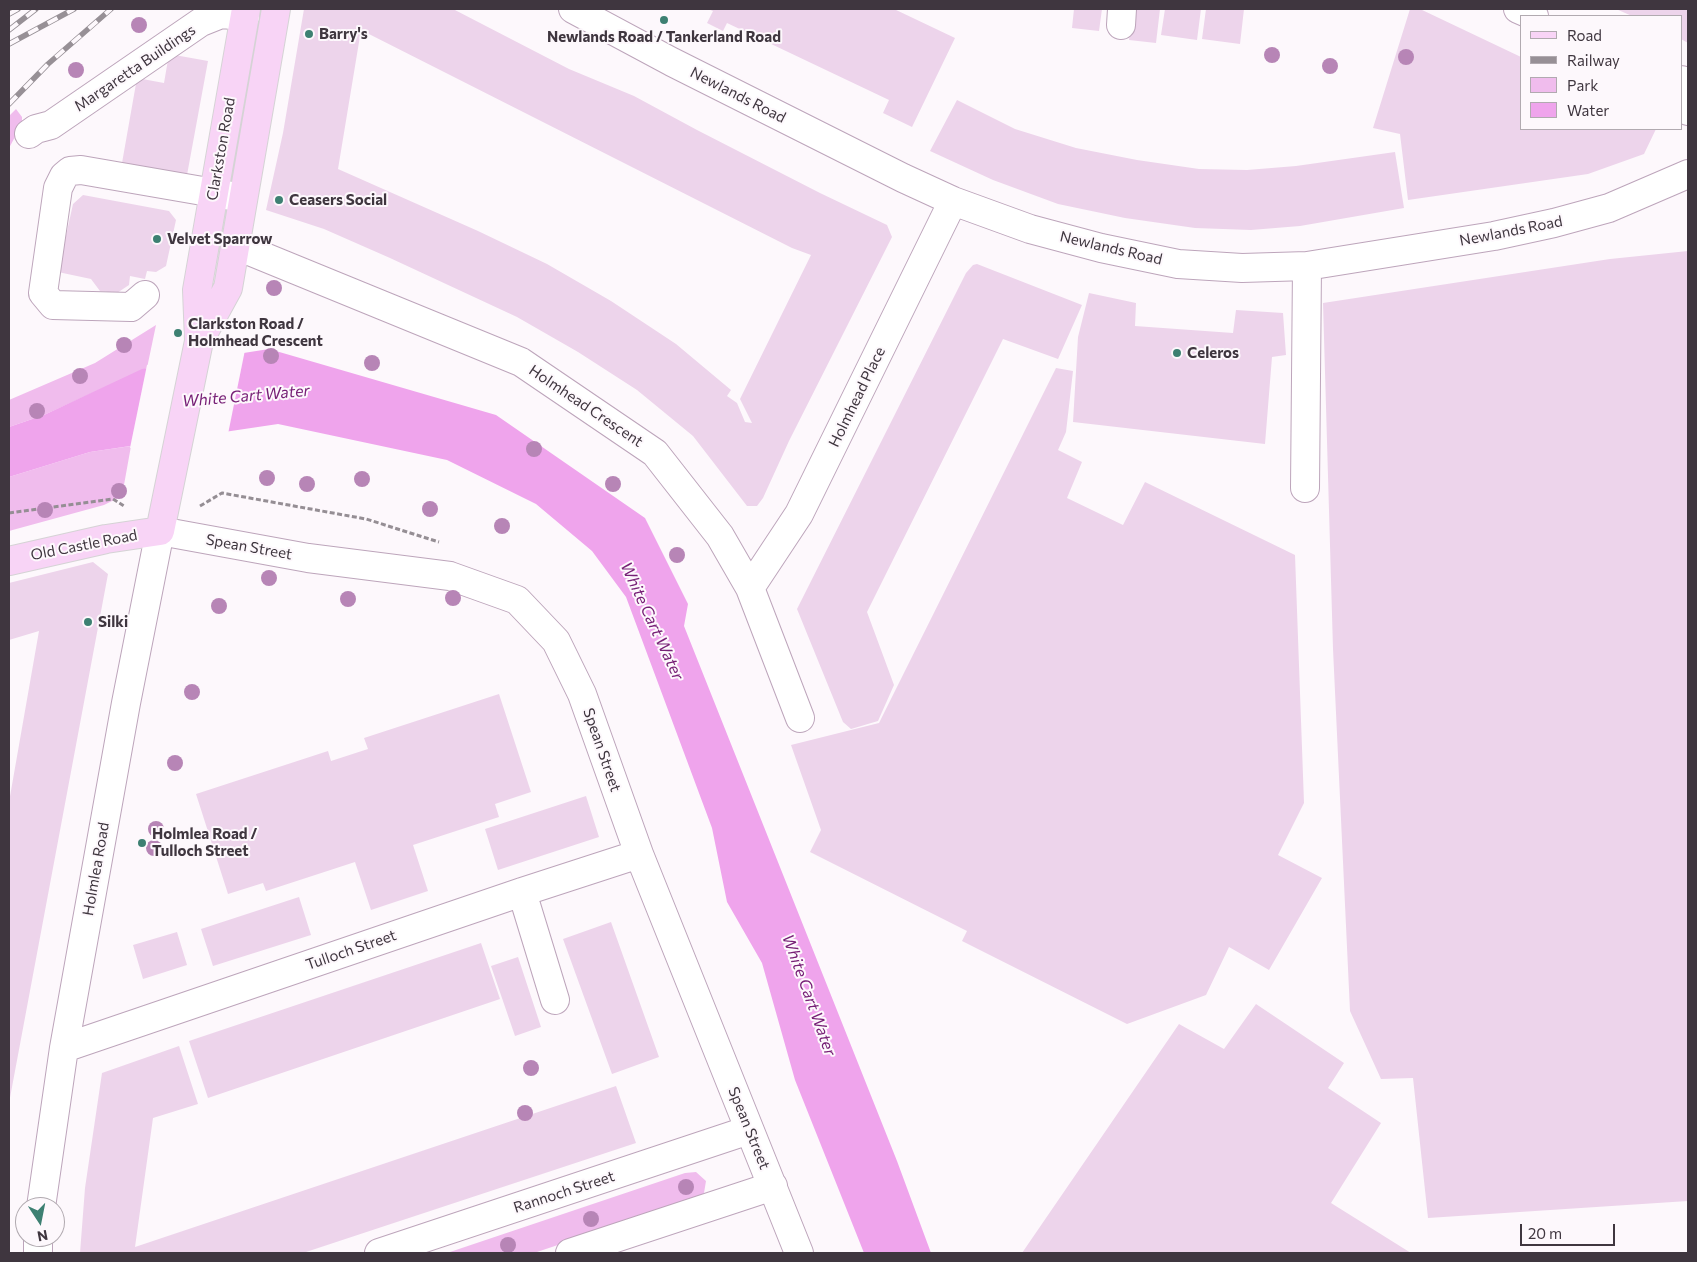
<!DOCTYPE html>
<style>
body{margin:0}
#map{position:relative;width:1697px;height:1262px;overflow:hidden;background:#fdf8fc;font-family:Commissioner,sans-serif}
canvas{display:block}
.frame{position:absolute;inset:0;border:10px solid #3f363f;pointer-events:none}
.legend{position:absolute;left:1520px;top:15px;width:162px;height:115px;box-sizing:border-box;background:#fdf8fc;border:1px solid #b1aab0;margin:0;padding:6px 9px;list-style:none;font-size:15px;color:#3f363f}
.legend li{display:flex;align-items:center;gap:10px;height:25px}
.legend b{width:25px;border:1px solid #b1aab0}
.north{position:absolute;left:15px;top:1197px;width:50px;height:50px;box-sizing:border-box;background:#fdf8fc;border:1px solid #b1aab0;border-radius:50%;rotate:169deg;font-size:14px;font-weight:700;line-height:20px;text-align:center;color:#3f363f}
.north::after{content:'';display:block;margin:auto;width:18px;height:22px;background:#3d8072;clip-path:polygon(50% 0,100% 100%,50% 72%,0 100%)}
.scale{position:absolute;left:1520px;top:1224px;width:95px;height:22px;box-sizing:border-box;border:2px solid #3f363f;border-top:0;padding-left:6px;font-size:15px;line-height:18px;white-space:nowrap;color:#3f363f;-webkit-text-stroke:4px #fdf8fc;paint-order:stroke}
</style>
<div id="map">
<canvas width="1697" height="1262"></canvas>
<div class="frame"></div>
<ul class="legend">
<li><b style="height:6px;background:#f8d4f6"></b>Road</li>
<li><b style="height:6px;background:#979096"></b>Railway</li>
<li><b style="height:14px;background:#f0bced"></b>Park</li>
<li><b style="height:14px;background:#efa4ec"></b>Water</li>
</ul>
<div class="north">N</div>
<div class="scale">20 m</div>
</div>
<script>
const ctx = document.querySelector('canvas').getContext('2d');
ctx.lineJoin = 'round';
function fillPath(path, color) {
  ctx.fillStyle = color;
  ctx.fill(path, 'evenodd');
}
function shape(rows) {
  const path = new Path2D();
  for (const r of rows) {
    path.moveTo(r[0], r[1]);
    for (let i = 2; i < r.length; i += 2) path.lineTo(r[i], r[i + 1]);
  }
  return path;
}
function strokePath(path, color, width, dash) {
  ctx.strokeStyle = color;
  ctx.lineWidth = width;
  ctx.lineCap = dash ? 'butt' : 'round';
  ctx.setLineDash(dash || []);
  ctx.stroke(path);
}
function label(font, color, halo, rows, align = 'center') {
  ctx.font = font + ' Commissioner,sans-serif';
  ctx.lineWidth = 4;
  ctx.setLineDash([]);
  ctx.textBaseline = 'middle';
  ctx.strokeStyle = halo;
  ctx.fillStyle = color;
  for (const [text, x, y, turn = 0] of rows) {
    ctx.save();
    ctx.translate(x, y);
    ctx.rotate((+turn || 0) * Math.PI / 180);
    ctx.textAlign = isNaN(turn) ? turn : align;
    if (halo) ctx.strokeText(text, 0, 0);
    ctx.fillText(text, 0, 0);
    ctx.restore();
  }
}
fillPath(shape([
 [16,109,22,117,22,124,9,148,9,116],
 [156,325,147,368,44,415,9,427,9,400,95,363],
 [131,446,122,496,104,505,9,531,9,477,90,452],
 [696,1172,706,1181,704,1193,695,1199,534,1253,447,1253,685,1173]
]), '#f0bced');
fillPath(shape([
 [269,349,496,415,645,518,688,604,684,626,897,1161,931,1253,864,1253,795,1080,762,963,727,902,712,828,626,597,592,551,536,504,447,460,278,424,90,452,9,477,9,427,44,415,142,369]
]), '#efa4ec');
fillPath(shape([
 [245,350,228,434,130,448,147,365]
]), '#fdf8fc');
fillPath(shape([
 [304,9,453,9,569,69,634,96,697,130,820,193,887,225,892,237,789,441,763,498,757,506,747,506,693,436,637,390,578,352,517,317,390,258,324,229,266,210,283,133],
 [361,30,792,248,811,255,740,399,752,423,745,422,737,403,727,396,731,390,676,344,611,301,547,264,478,231,338,169],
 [708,9,894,9,955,38,912,127,883,113,889,100,727,23,723,31,707,23,713,11],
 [1074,9,1102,9,1099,31,1072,28],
 [1133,9,1160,9,1156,43,1129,40],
 [1165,9,1201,9,1197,40,1161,35],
 [1206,9,1244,9,1240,44,1202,39],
 [1410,9,1420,9,1521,57,1521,129,1656,129,1644,154,1588,174,1408,200,1400,134,1373,128],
 [1616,9,1688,9,1688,43,1681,39,1681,16,1632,16],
 [169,54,208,61,187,175,122,163,137,78,164,83],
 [957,100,1015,129,1076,148,1137,160,1199,169,1247,170,1296,166,1395,152,1404,208,1300,226,1251,230,1195,228,1125,218,1058,204,993,180,930,151],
 [83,195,169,211,176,220,166,266,156,272,147,271,145,279,130,276,129,285,117,293,100,291,91,279,58,272,73,204],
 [1688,251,1688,1201,1428,1218,1413,1078,1381,1079,1350,1011,1333,649,1323,303,1610,259],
 [977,264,1082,305,1058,359,1003,339,867,612,894,685,878,721,851,729,843,722,797,609,966,273,973,265],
 [1089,293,1136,303,1135,326,1233,333,1236,310,1283,313,1286,355,1272,357,1265,444,1073,422,1078,337],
 [1056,368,1073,371,1066,432,1058,450,1082,462,1067,498,1123,525,1145,482,1295,555,1304,803,1278,855,1322,878,1269,970,1229,947,1206,995,1127,1024,962,941,967,931,810,852,821,830,791,745,879,723],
 [93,562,108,574,9,1103,9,802,39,631,9,640,9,583],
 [499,694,531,792,495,804,499,817,413,845,428,891,371,910,355,862,266,891,263,883,228,894,196,794,328,751,331,761,368,749,364,738],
 [586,796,599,837,498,870,485,829],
 [299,897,311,935,213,966,201,929],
 [611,922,659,1057,612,1074,563,939],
 [177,932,187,965,143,979,133,945],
 [481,943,500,999,208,1098,189,1041],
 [518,957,541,1027,515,1036,491,966],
 [1256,1004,1344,1063,1328,1088,1381,1123,1331,1203,1411,1253,1022,1253,1179,1024,1224,1049],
 [179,1046,198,1104,153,1118,135,1247,616,1086,636,1143,303,1253,80,1253,85,1188,102,1073]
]), '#edd4eb');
const minor = shape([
 [573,9,672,62,903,178,953,201,1030,229,1101,248,1178,264,1242,268,1307,266,1494,236,1554,223,1609,208,1688,174],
 [1518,9,1534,16],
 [1121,25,1122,9],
 [1681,80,1688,82],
 [1681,101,1688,111],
 [29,134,36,129,51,125,201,22,221,14,245,16],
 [235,245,521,362,655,453,720,536,750,588,800,718],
 [145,295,131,307,53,305,43,293,58,188,64,176,70,171,81,170,243,198],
 [1305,488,1307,266],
 [750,588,799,514,953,201],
 [522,892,555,1000],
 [64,1048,522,892,639,854],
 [41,1207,64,1048,126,703,160,531,308,558,450,576,517,600,556,641,582,694,639,854,799,1253],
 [38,1253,38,1237],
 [379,1253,749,1130],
 [570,1253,773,1186]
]);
const major = shape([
 [199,341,228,288,276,9],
 [9,561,106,539,160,531,199,341,197,290,246,9]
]);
strokePath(minor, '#bda5bb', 30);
strokePath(major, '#d5d3d5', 30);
strokePath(shape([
 [200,506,222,493,366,519,439,542],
 [9,513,113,499,124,506]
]), '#958e94', 3, [5, 2.5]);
strokePath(minor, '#fff', 28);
strokePath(major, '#f8d4f6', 28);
const rail = shape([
 [9,14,18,9],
 [9,30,36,9],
 [9,44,74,9],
 [9,104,48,64,111,9]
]);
strokePath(rail, '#979096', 5.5);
strokePath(rail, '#fdf8fc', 4, [11]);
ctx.fillStyle = '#b785b6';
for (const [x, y] of [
 [139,25],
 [1272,55],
 [1406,57],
 [1330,66],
 [76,70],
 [274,288],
 [124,345],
 [271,356],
 [372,363],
 [80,376],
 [37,411],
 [534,449],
 [267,478],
 [362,479],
 [307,484],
 [613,484],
 [119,491],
 [430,509],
 [45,510],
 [502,526],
 [677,555],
 [269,578],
 [453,598],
 [348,599],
 [219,606],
 [192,692],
 [175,763],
 [156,829],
 [154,848],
 [531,1068],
 [525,1113],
 [686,1187],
 [591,1219],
 [508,1245]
]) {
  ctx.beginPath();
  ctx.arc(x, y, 8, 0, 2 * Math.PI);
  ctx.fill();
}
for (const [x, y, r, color] of [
 [664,20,5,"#3d8072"],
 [309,34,5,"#3d8072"],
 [279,200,5,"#3d8072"],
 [157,239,5,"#3d8072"],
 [178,333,5,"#3d8072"],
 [1177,353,5,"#3d8072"],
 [88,622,5,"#3d8072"],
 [142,843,5,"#3d8072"]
]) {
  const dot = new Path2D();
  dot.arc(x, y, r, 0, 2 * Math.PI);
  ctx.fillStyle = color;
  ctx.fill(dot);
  strokePath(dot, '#fdf8fc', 2);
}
label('bold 15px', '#3f363f', '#fdf8fc', [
 ["Barry's",319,34],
 ["Newlands Road / Tankerland Road",664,37,"center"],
 ["Ceasers Social",289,200],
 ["Velvet Sparrow",167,239],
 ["Clarkston Road /",188,324],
 ["Holmhead Crescent",188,341],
 ["Celeros",1187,353],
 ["Silki",98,622],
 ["Holmlea Road /",152,834],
 ["Tulloch Street",152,851]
], 'left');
label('15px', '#3f363f', '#fdf8fc', [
 ["Margaretta Buildings",135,68,-34],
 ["Newlands Road",738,95,27],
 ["Clarkston Road",221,149,-80],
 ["Newlands Road",1511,231,-11],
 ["Newlands Road",1111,248,13],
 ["Holmhead Place",857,397,-64],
 ["Holmhead Crescent",586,406,34],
 ["Old Castle Road",84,545,-11],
 ["Spean Street",249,547,10],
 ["Spean Street",602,750,71],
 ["Holmlea Road",96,869,-80],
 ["Tulloch Street",351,950,-19],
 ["Spean Street",749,1128,68],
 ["Rannoch Street",564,1192,-18]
]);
label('italic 16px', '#772076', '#fdf8fc', [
 ["White Cart Water",246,396,-5],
 ["White Cart Water",652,621,65],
 ["White Cart Water",809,995,70]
]);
</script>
